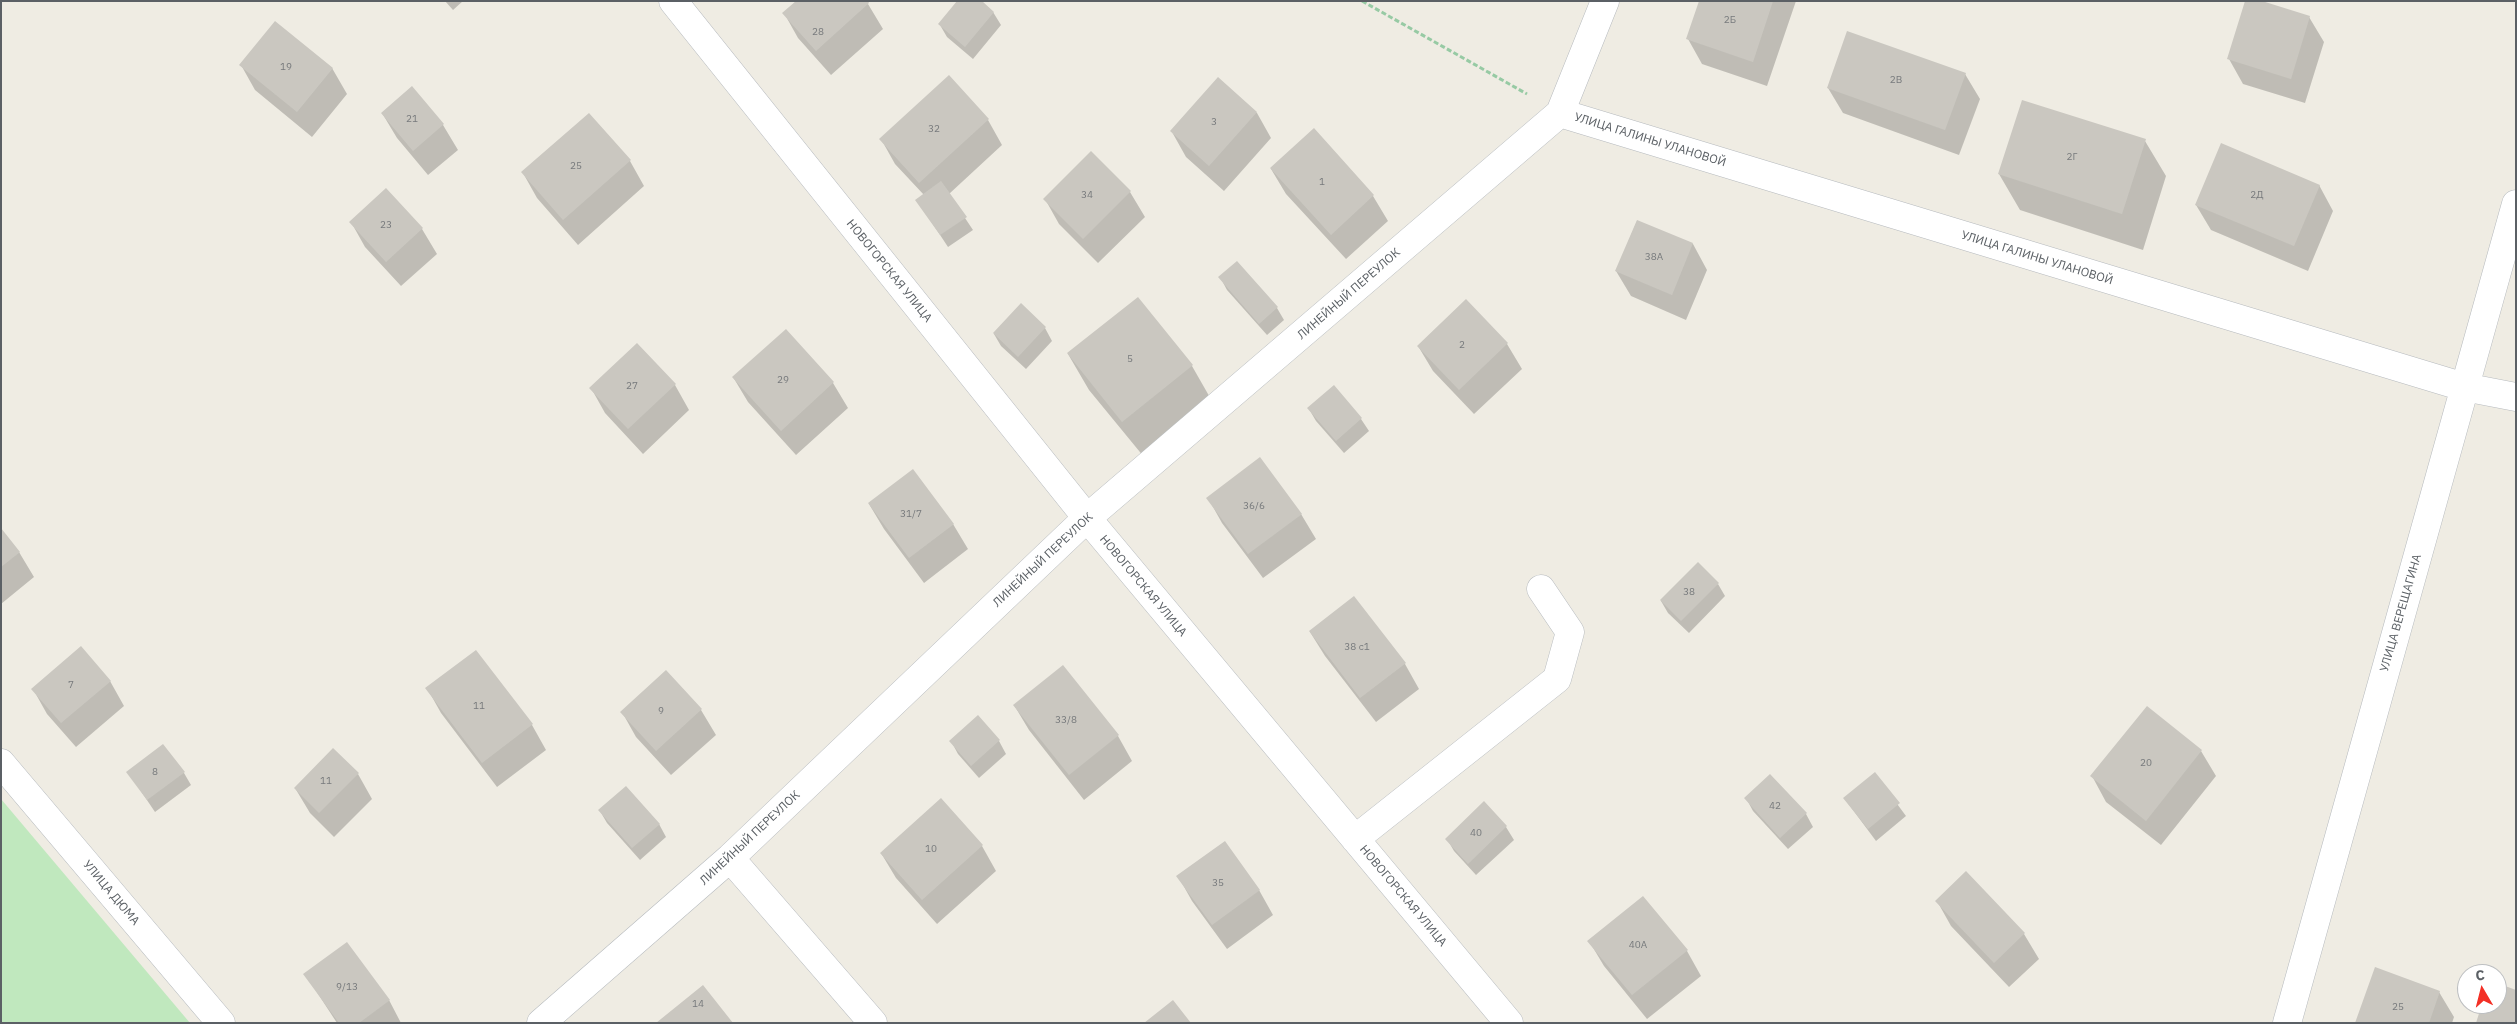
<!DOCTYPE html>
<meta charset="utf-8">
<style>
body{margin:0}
#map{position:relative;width:2517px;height:1024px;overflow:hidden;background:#efece3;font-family:"IBM Plex Sans",sans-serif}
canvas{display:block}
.frame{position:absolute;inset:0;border:2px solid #5b6065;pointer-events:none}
.north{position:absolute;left:2457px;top:964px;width:50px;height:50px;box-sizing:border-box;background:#fff;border:1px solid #bdbfc1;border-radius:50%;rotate:352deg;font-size:14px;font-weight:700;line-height:20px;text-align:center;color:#5b6065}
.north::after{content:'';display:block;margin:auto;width:18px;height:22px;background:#f33026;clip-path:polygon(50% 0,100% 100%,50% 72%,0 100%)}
</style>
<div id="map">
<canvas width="2517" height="1024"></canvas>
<div class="frame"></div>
<div class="north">С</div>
</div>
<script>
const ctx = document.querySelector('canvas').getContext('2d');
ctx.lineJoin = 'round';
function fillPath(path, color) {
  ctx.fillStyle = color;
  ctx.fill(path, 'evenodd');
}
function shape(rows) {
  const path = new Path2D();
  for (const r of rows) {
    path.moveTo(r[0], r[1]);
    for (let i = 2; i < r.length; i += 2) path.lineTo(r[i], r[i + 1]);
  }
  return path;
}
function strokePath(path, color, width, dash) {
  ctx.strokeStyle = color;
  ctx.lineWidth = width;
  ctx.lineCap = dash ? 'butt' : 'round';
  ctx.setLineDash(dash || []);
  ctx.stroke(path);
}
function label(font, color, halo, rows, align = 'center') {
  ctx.font = font + ' "IBM Plex Sans",sans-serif';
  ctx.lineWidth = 4;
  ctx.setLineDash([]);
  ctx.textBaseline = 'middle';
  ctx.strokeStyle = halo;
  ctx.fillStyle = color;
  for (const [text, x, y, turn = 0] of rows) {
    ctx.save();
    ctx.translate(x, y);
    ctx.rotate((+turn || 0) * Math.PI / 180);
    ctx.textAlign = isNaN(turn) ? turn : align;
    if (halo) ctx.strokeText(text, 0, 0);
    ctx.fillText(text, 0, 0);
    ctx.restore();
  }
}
fillPath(shape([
 [1,799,190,1023,1,1023]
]), '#c0e8be');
fillPath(shape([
 [445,1,463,1,453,10],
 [1701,1,1796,1,1767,86,1702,64,1688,39],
 [868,4,883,29,831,75,798,38,784,13],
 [993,12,1001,25,973,59,947,37,940,25],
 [2309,17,2324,42,2305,103,2243,84,2229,59],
 [241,65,332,68,347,94,312,137,255,90],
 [1965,74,1980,99,1959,155,1843,113,1828,88],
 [1218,79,1257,113,1271,138,1224,191,1186,157,1172,132],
 [412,88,443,125,458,150,428,175,397,138,382,113],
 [589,115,630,161,644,186,578,245,537,198,523,173],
 [988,120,1002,145,949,194,973,230,948,247,917,200,924,195,895,164,881,139],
 [1314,130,1373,196,1388,221,1346,259,1286,194,1271,169],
 [2145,141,2166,176,2143,250,2020,210,1999,174],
 [2319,185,2333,211,2308,271,2211,230,2196,205],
 [1130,192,1145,217,1098,263,1059,224,1045,199],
 [1637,221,1693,244,1707,270,1686,320,1631,296,1616,271],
 [351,222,422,229,437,254,401,286,365,247],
 [1220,277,1277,308,1284,320,1267,335,1227,290],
 [1466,301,1507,344,1522,369,1474,414,1433,371,1418,346],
 [1045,328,1052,341,1026,369,1001,346,994,334],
 [1068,354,1192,366,1212,401,1144,457,1089,390],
 [733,377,833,383,848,408,796,455,748,402],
 [675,385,689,410,643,454,605,413,591,388],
 [1334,387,1361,419,1369,431,1344,453,1316,421,1309,409],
 [1208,498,1301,514,1316,539,1263,578,1222,523],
 [869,504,953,524,968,549,924,583,884,529],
 [1,530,19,552,34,577,1,604],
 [1718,584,1725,596,1689,633,1668,613,1661,601],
 [1310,632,1405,664,1419,689,1376,722,1325,656],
 [666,672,701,710,716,735,671,775,636,737,622,712],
 [110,681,124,706,76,747,47,714,33,689],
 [427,688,532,725,546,750,497,787,441,713],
 [1014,705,1118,736,1132,761,1084,800,1029,730],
 [978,717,999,741,1006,754,979,778,958,754,951,741],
 [2201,751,2216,776,2161,845,2106,802,2092,776],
 [128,772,184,773,191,785,155,812],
 [358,774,372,799,334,837,310,813,295,788],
 [1875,774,1906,816,1876,841,1844,798],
 [1746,798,1806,814,1813,827,1788,849,1753,811],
 [1484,803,1506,827,1514,840,1476,875,1454,851,1447,839],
 [600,811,659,824,666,837,640,860,607,823],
 [982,846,996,871,937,924,896,878,881,853],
 [1178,876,1259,890,1273,915,1227,949,1192,901],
 [1937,901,2024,934,2039,959,2009,987,1951,926],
 [1589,941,1687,951,1701,976,1647,1019,1604,966],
 [305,974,389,1000,401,1023,337,1023],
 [2439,992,2454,1017,2452,1023,2357,1023]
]), '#0003');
fillPath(shape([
 [796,1,868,1,869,3,816,51,782,13],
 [957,1,982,1,994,12,965,47,938,24],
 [1699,1,1773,1,1753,62,1686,39],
 [2245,1,2262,1,2310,16,2291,79,2227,59],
 [275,21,333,68,297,112,239,65],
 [1847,31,1966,73,1945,130,1827,88],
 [949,75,989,119,919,183,879,139],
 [1218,77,1257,112,1209,166,1170,131],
 [412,86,444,124,413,151,381,113],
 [2022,100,2146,139,2122,214,1998,174],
 [589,113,631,160,563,220,521,172],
 [1314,128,1374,195,1331,235,1270,168],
 [2221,143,2320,185,2294,246,2195,205],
 [1091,151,1131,191,1083,239,1043,199],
 [941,181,967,217,940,235,915,200],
 [386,188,423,228,386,262,349,222],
 [1637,220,1693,243,1672,295,1615,271],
 [1237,261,1278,307,1259,324,1218,277],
 [1138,297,1193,365,1122,422,1067,353],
 [1466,299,1508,343,1459,390,1417,346],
 [1021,303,1046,327,1018,357,993,333],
 [786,329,834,382,781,431,732,377],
 [637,343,676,384,628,429,589,388],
 [1334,385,1362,418,1336,441,1307,408],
 [1260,457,1302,514,1248,554,1206,498],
 [913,469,954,524,909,558,868,503],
 [1,528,20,552,1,567],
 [1698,562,1719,583,1681,621,1660,600],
 [1354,596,1406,663,1360,698,1309,631],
 [81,646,111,681,61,723,31,689],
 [476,650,533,724,482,763,425,688],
 [1063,665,1119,735,1069,775,1013,705],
 [666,670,702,709,656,751,620,712],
 [2147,706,2202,750,2146,821,2090,776],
 [978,715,1000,740,971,766,949,741],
 [163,744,185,772,147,800,126,772],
 [333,748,359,773,319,813,294,788],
 [1875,772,1900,803,1868,829,1843,798],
 [1770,774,1807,813,1780,838,1744,798],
 [626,786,660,824,632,848,598,810],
 [941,798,983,845,922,900,880,853],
 [1484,801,1507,826,1468,864,1445,839],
 [1225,841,1260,890,1212,925,1176,876],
 [1966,871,2025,933,1994,963,1935,901],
 [1643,896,1688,950,1632,995,1587,941],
 [347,942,390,1000,359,1023,339,1023,303,974],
 [2375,967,2440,991,2429,1023,2355,1023],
 [2497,983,2516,990,2516,1023,2476,1023,2482,1004,2497,1004],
 [703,985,733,1023,656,1023],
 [1173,1000,1191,1023,1144,1023]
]), '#cac7c0');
const street = shape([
 [673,1,1087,518,1509,1023],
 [1560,113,2464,387,2516,397],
 [1,763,221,1023],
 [1355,839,1557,679,1570,632,1541,589],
 [730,858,873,1023],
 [541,1023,730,858,1087,518,1560,113,1605,1],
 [2287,1023,2516,204]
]);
strokePath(street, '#b6babe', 29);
strokePath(shape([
 [1362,1,1527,94]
]), '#97caa4', 3, [5, 2.5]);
strokePath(street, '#fff', 28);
label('10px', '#777a7c', null, [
 ["2Б",1730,20],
 ["28",818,32],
 ["19",286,67],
 ["2В",1896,80],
 ["21",412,119],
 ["3",1214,122],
 ["32",934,129],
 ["2Г",2072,157],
 ["25",576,166],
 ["1",1322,182],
 ["34",1087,195],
 ["2Д",2257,195],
 ["23",386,225],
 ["38А",1654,257],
 ["2",1462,345],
 ["5",1130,359],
 ["29",783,380],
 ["27",632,386],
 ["36/6",1254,506],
 ["31/7",911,514],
 ["38",1689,592],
 ["38 с1",1357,647],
 ["7",71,685],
 ["11",479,706],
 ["9",661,711],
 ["33/8",1066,720],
 ["20",2146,763],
 ["8",155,772],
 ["11",326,781],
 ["42",1775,806],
 ["40",1476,833],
 ["10",931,849],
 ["35",1218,883],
 ["40А",1638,945],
 ["9/13",347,987],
 ["14",698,1004],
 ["25",2398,1007]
]);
label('12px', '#5b6065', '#fff', [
 ["УЛИЦА ГАЛИНЫ УЛАНОВОЙ",1650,140,17],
 ["УЛИЦА ГАЛИНЫ УЛАНОВОЙ",2037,258,17],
 ["НОВОГОРСКАЯ УЛИЦА",889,271,51],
 ["ЛИНЕЙНЫЙ ПЕРЕУЛОК",1349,294,-41],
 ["ЛИНЕЙНЫЙ ПЕРЕУЛОК",1043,560,-43],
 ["НОВОГОРСКАЯ УЛИЦА",1143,586,50],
 ["УЛИЦА ВЕРЕЩАГИНА",2401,613,-74],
 ["ЛИНЕЙНЫЙ ПЕРЕУЛОК",750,838,-43],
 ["УЛИЦА ДЮМА",111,893,50],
 ["НОВОГОРСКАЯ УЛИЦА",1403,896,50]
]);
</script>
